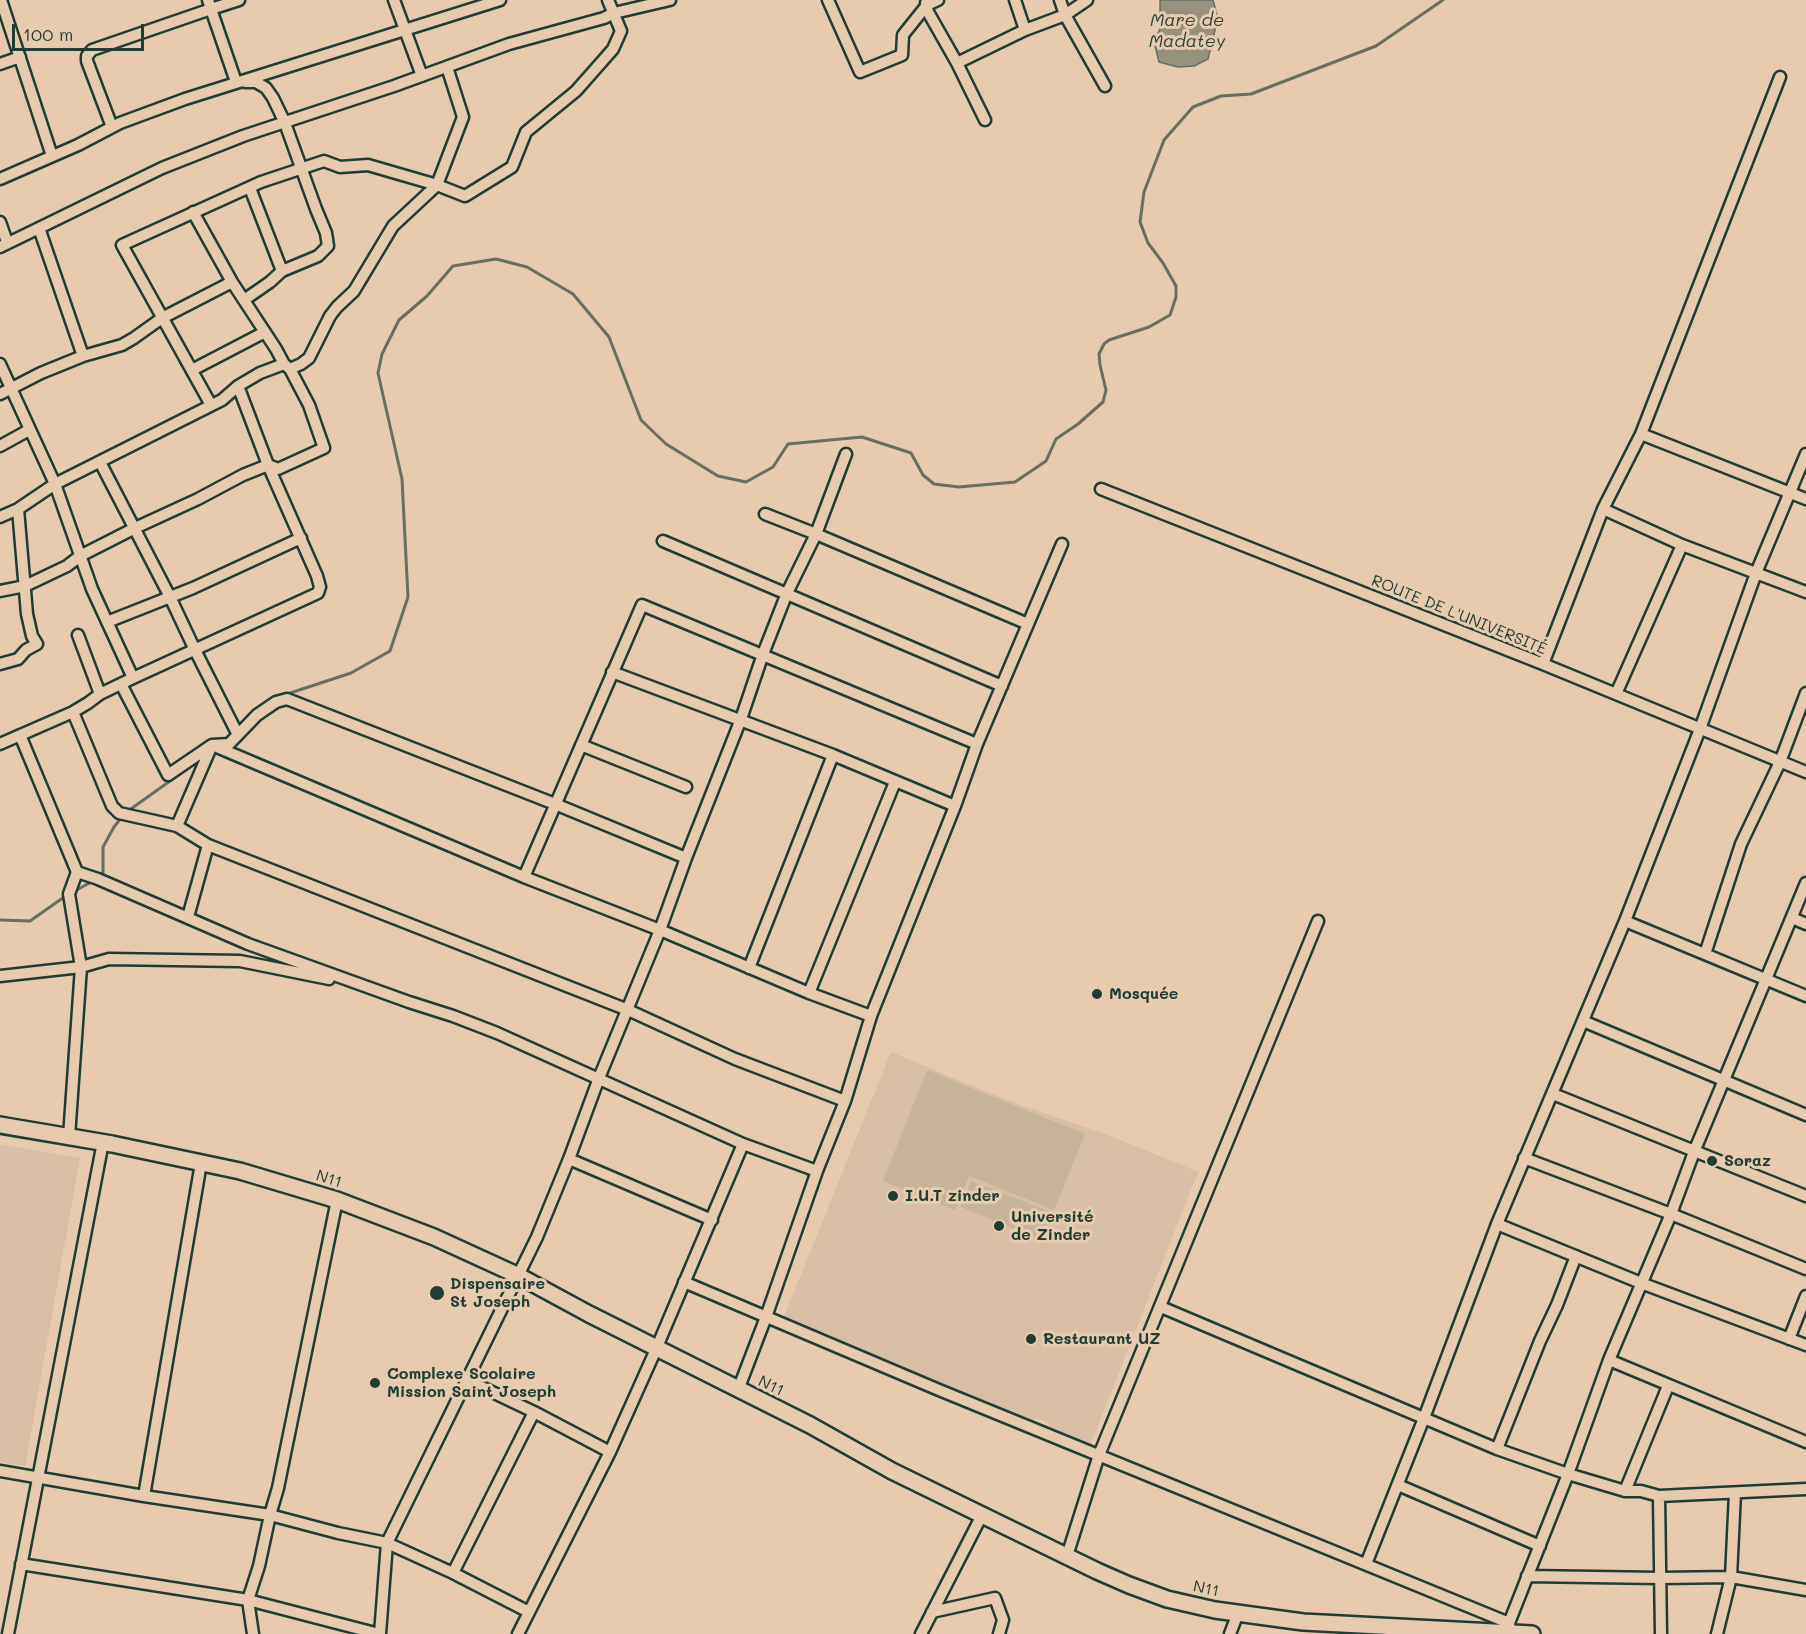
<!DOCTYPE html>
<meta charset="utf-8">
<style>
body{margin:0}
#map{position:relative;width:1806px;height:1634px;overflow:hidden;background:#e8cbaf;font-family:Mali,sans-serif}
canvas{display:block}
.scale{position:absolute;left:12px;top:24px;width:132px;height:27px;box-sizing:border-box;border:3px solid #1f3d34;border-top:0;padding-left:8px;font-size:18px;line-height:21px;white-space:nowrap;color:#1f3d34;-webkit-text-stroke:4px #e8cbaf;paint-order:stroke}
</style>
<div id="map">
<canvas width="1806" height="1634"></canvas>
<div class="scale">100 m</div>
</div>
<script>
const ctx = document.querySelector('canvas').getContext('2d');
ctx.lineJoin = 'round';
function fillPath(path, color) {
  ctx.fillStyle = color;
  ctx.fill(path, 'evenodd');
}
function shape(rows) {
  const path = new Path2D();
  for (const r of rows) {
    path.moveTo(r[0], r[1]);
    for (let i = 2; i < r.length; i += 2) path.lineTo(r[i], r[i + 1]);
  }
  return path;
}
function strokePath(path, color, width, dash) {
  ctx.strokeStyle = color;
  ctx.lineWidth = width;
  ctx.lineCap = dash ? 'butt' : 'round';
  ctx.setLineDash(dash || []);
  ctx.stroke(path);
}
function label(font, color, halo, rows, align = 'center') {
  ctx.font = font + ' Mali,sans-serif';
  ctx.lineWidth = 6;
  ctx.setLineDash([]);
  ctx.textBaseline = 'middle';
  ctx.strokeStyle = halo;
  ctx.fillStyle = color;
  for (const [text, x, y, turn = 0] of rows) {
    ctx.save();
    ctx.translate(x, y);
    ctx.rotate((+turn || 0) * Math.PI / 180);
    ctx.textAlign = isNaN(turn) ? turn : align;
    if (halo) ctx.strokeText(text, 0, 0);
    ctx.fillText(text, 0, 0);
    ctx.restore();
  }
}
fillPath(shape([
 [891,1052,1007,1100,1113,1137,1198,1172,1091,1444,1052,1428,1044,1420,1036,1418,1032,1420,930,1378,853,1353,831,1339,831,1335,825,1332,820,1334,783,1319],
 [0,1144,80,1158,25,1466,0,1462]
]), '#d7bea4');
fillPath(shape([
 [927,1070,1085,1134,1054,1210,969,1176,955,1210,883,1181],
 [971,1181,1051,1212,1040,1239,961,1207]
]), '#c7b39a');
const water = shape([
 [1160,0,1213,0,1218,18,1208,59,1194,66,1178,67,1159,62,1154,42,1160,29,1160,0]
]);
fillPath(water, '#97917d');
strokePath(water, '#676f60', 1.5);
strokePath(shape([
 [278,697,351,673,390,651,408,597,402,479,378,373,382,354,399,320,427,296,453,266,496,259,527,267,573,294,609,337,641,420,666,444,718,476,746,482,773,467,788,444,862,437,911,453,923,475,934,484,959,487,1015,482,1046,461,1056,439,1078,424,1103,402,1106,390,1100,365,1099,354,1104,344,1109,340,1149,327,1170,315,1176,297,1176,286,1163,263,1148,243,1140,222,1144,192,1164,140,1193,107,1221,96,1251,94,1376,46,1443,0],
 [128,811,191,766],
 [102,876,103,875,103,847,114,827,121,818],
 [73,892,93,881],
 [0,920,30,921,67,895]
]), '#676f60', 3);
const street = shape([
 [1,0,52,156],
 [394,0,422,76],
 [828,0,860,72,902,55,903,35,927,5,938,0],
 [1015,0,1025,30],
 [1060,0,1065,15,1105,86],
 [926,3,928,12,957,63,985,120],
 [957,63,1025,30,1065,15,1087,0],
 [0,64,20,57],
 [236,82,211,9,239,0],
 [112,127,87,61,87,56,92,50,211,9,208,0],
 [0,179,78,145,120,123,185,99,500,0],
 [250,188,282,271],
 [193,212,232,282,276,349,284,364],
 [0,222,7,242],
 [39,228,83,356],
 [0,247,162,168,243,136,394,86,509,44,604,18,614,13,670,0],
 [244,300,270,282,282,271,318,256,328,246,326,233,316,209,285,123,273,98,266,88,256,82,245,82],
 [0,364,55,484,92,589,133,678],
 [192,370,265,332],
 [0,394,41,373,83,356,122,345,134,338,162,318,232,282],
 [211,405,122,245,261,182,324,161,340,167,368,165,437,185,463,117,447,67],
 [1641,434,1806,499],
 [0,446,29,430],
 [100,462,170,597,195,650,238,735],
 [1101,489,1543,664,1806,772],
 [1603,509,1682,545,1806,592],
 [765,514,816,534,1028,624],
 [0,517,18,509,55,484,222,400,238,386,260,373,284,364,290,369],
 [663,541,1002,686],
 [0,591,25,586,67,566,80,556,135,528,198,499,243,475,268,465,238,386],
 [107,622,193,588,301,538],
 [78,635,100,694],
 [0,664,18,659,26,650,37,644,32,636,27,614,18,509],
 [1543,664,1603,509,1641,434,1780,77],
 [612,672,833,755,955,806],
 [121,684,168,775,212,745,229,744,257,715,276,702,287,699,555,804,686,858],
 [1616,694,1682,545],
 [73,712,112,806,119,813,177,826,208,845,628,1010,735,1059,845,1101],
 [20,735,77,872,69,894,81,967,69,1137],
 [0,744,73,712,88,703,100,694,133,678,318,593,320,587,317,576,268,465,278,469,324,448,309,405,290,369,301,364,309,358,330,316,337,307,354,291,393,226,437,185,465,196,512,167,526,132,576,91,606,57,613,49,621,31,608,0],
 [581,745,686,787],
 [177,826,212,745,524,877,660,930,809,993,871,1016],
 [77,872,98,879,248,944,409,1002,453,1016,497,1033,743,1144,817,1171],
 [524,877,642,605,977,744],
 [188,917,208,845],
 [1792,918,1806,924],
 [1625,921,1806,996],
 [1705,954,1741,844,1780,762,1806,693],
 [749,968,833,755],
 [0,976,81,967,109,959,240,961,329,979],
 [809,993,895,782],
 [1583,1021,1806,1115],
 [1553,1094,1806,1196],
 [1524,1158,1671,1214,1806,1269],
 [569,1159,712,1220],
 [1497,1224,1641,1283,1806,1345],
 [684,1282,939,1390,1509,1623,1510,1632],
 [1161,1307,1497,1449,1568,1474,1625,1491,1641,1491,1659,1496,1806,1489],
 [1789,1339,1806,1296],
 [1609,1360,1806,1442],
 [467,1380,534,1412,610,1452],
 [738,1390,766,1317,817,1171,845,1101,871,1016,955,806,977,744,1062,544],
 [1497,1449,1540,1341,1557,1305,1576,1256],
 [0,1471,144,1496,270,1515,338,1533,387,1543,453,1573,534,1412],
 [1398,1485,1540,1546],
 [1625,1491,1668,1386],
 [144,1496,201,1163],
 [1659,1496,1661,1634],
 [1067,1556,1099,1455,1318,921],
 [21,1564,248,1600,379,1634],
 [1366,1564,1424,1418,1497,1224,1625,921,1700,729,1756,573,1806,454],
 [453,1573,529,1612],
 [1527,1576,1660,1578,1731,1577,1806,1590],
 [932,1612,995,1598,1003,1620,999,1634],
 [1509,1623,1568,1474,1609,1360,1671,1214,1694,1152,1806,883],
 [8,1634,103,1142],
 [253,1634,248,1600,259,1566,270,1515,278,1488,337,1200],
 [380,1634,387,1543,537,1237,569,1159,599,1078,660,930,686,858,741,719,763,654,787,593,816,534,846,454],
 [518,1634,610,1452,657,1347,743,1144],
 [921,1634,982,1515],
 [1230,1634,1238,1613],
 [1717,1634,1731,1577,1735,1493]
]);
const primary = shape([
 [0,1125,112,1144,240,1171,337,1200,434,1237,517,1275,589,1314,810,1425,892,1471,982,1515,1097,1571,1129,1585,1167,1599,1215,1610,1303,1622,1532,1634]
]);
strokePath(street, '#1f3d34', 15);
strokePath(primary, '#1f3d34', 20);
strokePath(street, '#e8cbaf', 10);
strokePath(primary, '#e8cbaf', 15);
for (const [x, y, r, color] of [
 [1097,994,6,"#1f3d34"],
 [1712,1161,6,"#1f3d34"],
 [893,1196,6,"#1f3d34"],
 [999,1226,6,"#1f3d34"],
 [437,1293,8,"#1f3d34"],
 [1031,1339,6,"#1f3d34"],
 [375,1383,6,"#1f3d34"]
]) {
  const dot = new Path2D();
  dot.arc(x, y, r, 0, 2 * Math.PI);
  ctx.fillStyle = color;
  ctx.fill(dot);
  strokePath(dot, '#e8cbaf', 2);
}
label('16px', '#1f3d34', '#e8cbaf', [
 ["ROUTE DE L'UNIVERSITÉ",1459,615,22],
 ["N11",329,1179,18],
 ["N11",771,1386,26],
 ["N11",1206,1589,12]
]);
label('bold 16px', '#1f3d34', '#e8cbaf', [
 ["Mosquée",1109,994],
 ["Soraz",1724,1161],
 ["I.U.T zinder",905,1196],
 ["Université",1011,1217],
 ["de Zinder",1011,1235],
 ["Dispensaire",450,1284],
 ["St Joseph",450,1302],
 ["Restaurant UZ",1043,1339],
 ["Complexe Scolaire",387,1374],
 ["Mission Saint Joseph",387,1392]
], 'left');
label('italic 18px', '#2b453b', '#e8cbaf', [
 ["Mare de",1187,20],
 ["Madatey",1187,41]
]);
</script>
